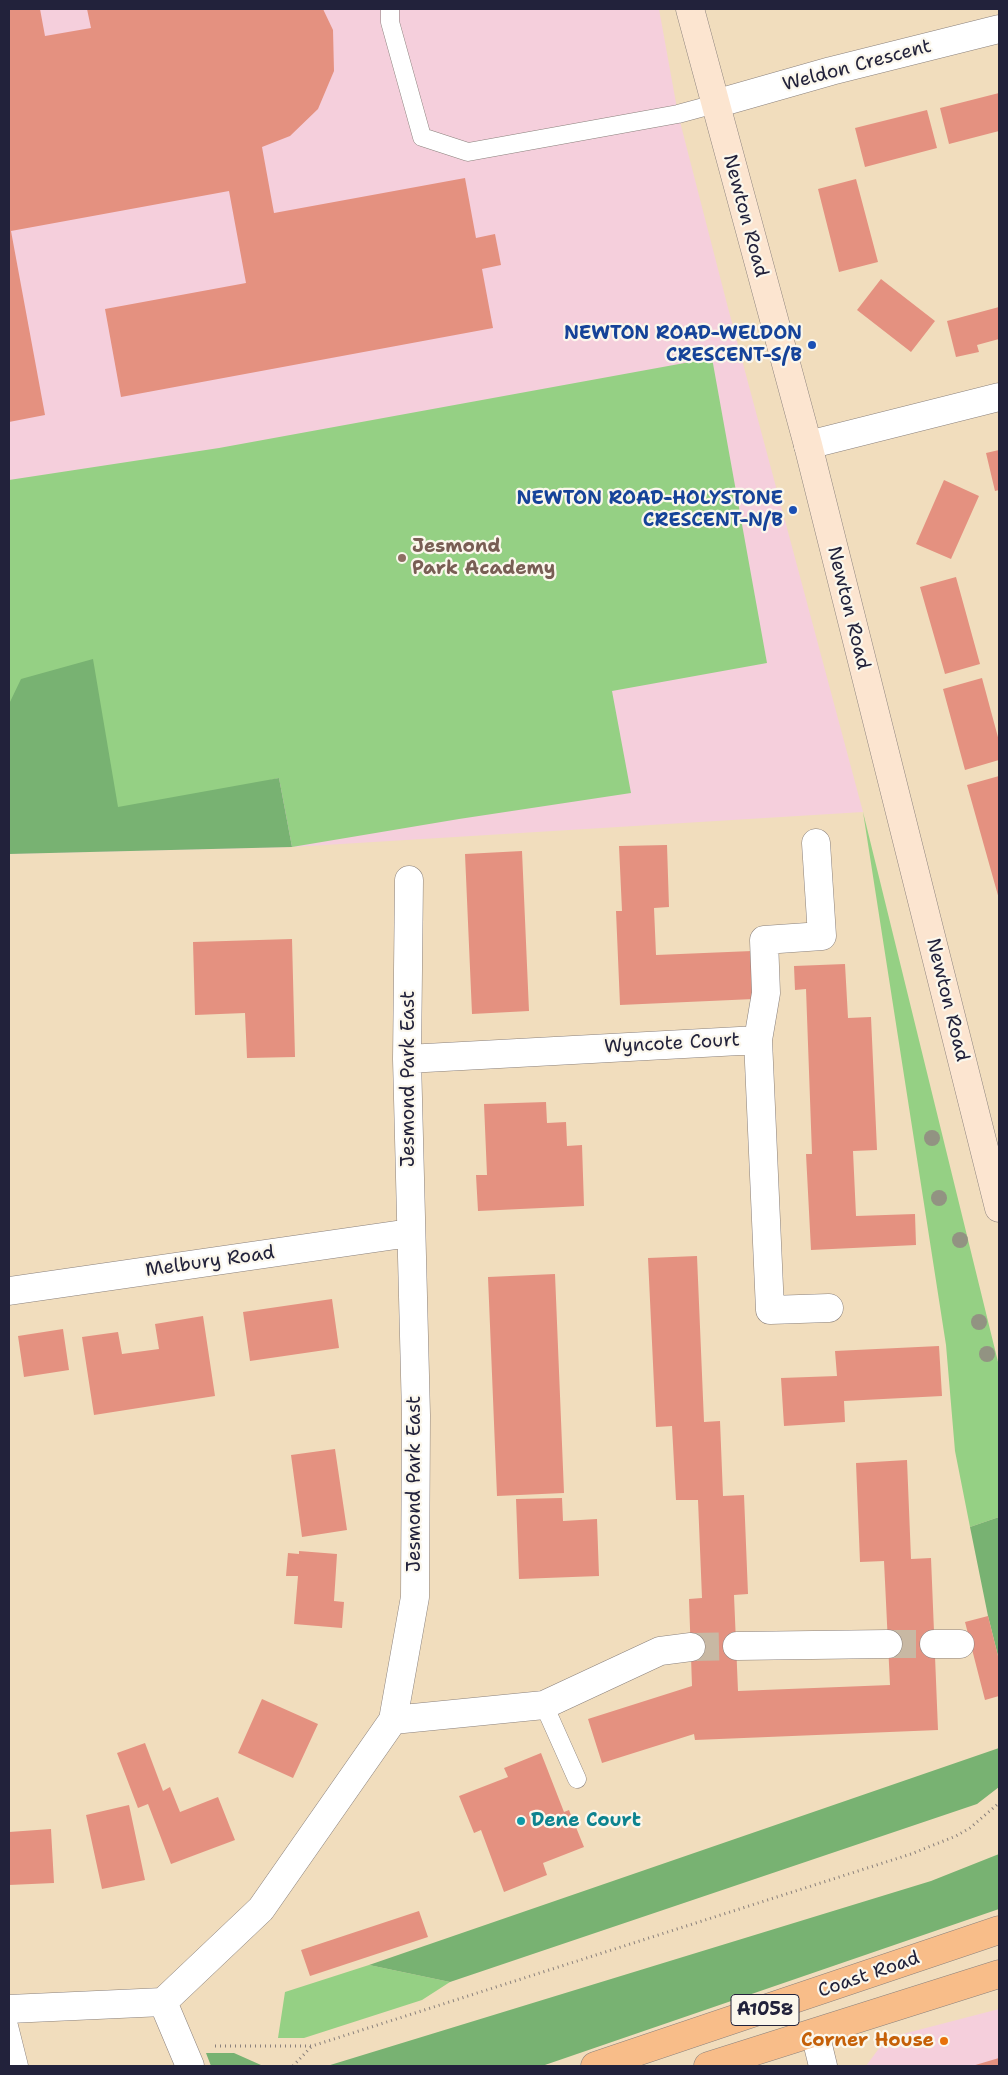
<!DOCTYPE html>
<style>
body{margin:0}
#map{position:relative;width:1008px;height:2075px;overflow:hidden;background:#f1ddbd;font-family:"Shantell Sans",sans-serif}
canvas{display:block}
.frame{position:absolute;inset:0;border:10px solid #22223b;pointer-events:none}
</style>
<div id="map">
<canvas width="1008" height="2075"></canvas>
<div class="frame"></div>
</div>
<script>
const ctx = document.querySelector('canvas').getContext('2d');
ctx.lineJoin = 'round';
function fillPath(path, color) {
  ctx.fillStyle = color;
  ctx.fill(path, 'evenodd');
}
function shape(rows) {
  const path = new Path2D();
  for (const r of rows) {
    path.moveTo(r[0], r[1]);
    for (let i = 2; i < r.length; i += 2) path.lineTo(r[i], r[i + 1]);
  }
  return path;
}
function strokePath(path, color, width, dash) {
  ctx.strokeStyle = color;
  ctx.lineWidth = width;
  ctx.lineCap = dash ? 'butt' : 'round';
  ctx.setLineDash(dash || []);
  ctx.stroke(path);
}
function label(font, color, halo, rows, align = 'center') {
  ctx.font = font + ' "Shantell Sans",sans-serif';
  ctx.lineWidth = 4.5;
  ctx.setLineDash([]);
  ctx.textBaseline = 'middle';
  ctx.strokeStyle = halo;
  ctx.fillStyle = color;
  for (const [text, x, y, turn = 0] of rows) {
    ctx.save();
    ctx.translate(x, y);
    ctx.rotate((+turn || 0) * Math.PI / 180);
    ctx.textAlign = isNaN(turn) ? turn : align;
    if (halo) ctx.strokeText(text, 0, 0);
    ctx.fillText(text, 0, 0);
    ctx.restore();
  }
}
fillPath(shape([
 [9,9,659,9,678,114,727,304,863,812,292,847,9,854],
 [999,2009,999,2066,866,2066,880,2047,899,2035]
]), '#f5cfdc');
fillPath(shape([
 [712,358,767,663,612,691,631,793,459,819,292,847,279,778,9,843,9,480,219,448],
 [863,812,999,1366,999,1517,970,1527,955,1451,946,1345],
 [369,1965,450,1982,422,2000,304,2038,278,2038,285,1992]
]), '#95d084');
fillPath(shape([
 [93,659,118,807,279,778,292,847,9,854,9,704,21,679],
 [999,1517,999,1660,988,1616,970,1527],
 [999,1748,999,1787,977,1804,450,1982,369,1965],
 [999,1854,999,1909,542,2066,327,2066,931,1881],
 [206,2053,234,2053,261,2065,211,2066]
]), '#78b272');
fillPath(shape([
 [9,9,40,9,45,36,91,28,87,9,323,9,333,30,334,71,318,109,290,136,262,147,274,213,465,178,476,238,495,234,501,265,482,269,493,328,121,397,105,309,246,283,229,191,11,231,45,415,9,422],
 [999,93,999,131,949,144,940,108],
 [927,110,937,148,865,167,855,128],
 [856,179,878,262,839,272,818,189],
 [881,279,935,321,911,352,857,310],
 [999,307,999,339,977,345,979,352,956,357,947,321],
 [999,450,999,490,995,491,986,453],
 [944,480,979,496,951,559,916,544],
 [956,577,980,664,945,674,920,587],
 [982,678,999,741,999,760,965,770,943,689],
 [999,776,999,899,967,785],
 [667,845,669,907,654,908,656,955,752,951,754,999,620,1005,616,911,622,911,619,846],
 [522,851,529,1011,472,1014,465,854],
 [292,939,295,1057,247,1058,245,1013,195,1015,193,942],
 [845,964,848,1018,871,1017,877,1150,853,1151,856,1216,915,1214,916,1245,811,1250,806,1154,812,1154,806,989,795,990,794,966],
 [546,1102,547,1123,566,1122,567,1146,582,1145,584,1206,478,1211,476,1175,487,1175,484,1104],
 [697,1256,704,1422,720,1421,723,1496,744,1495,748,1594,734,1595,738,1691,890,1685,884,1561,860,1562,856,1463,907,1460,911,1559,931,1558,938,1730,695,1740,694,1734,602,1763,588,1719,692,1686,689,1599,702,1598,698,1500,676,1500,672,1426,656,1427,648,1258],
 [555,1274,564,1493,497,1496,488,1277],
 [332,1299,339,1348,250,1361,243,1312],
 [203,1316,215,1396,94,1415,82,1337,118,1332,122,1354,159,1349,155,1324],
 [63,1329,69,1370,24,1377,18,1336],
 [939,1346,942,1396,844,1401,845,1422,784,1426,781,1378,837,1376,835,1351],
 [335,1449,347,1530,302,1537,291,1455],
 [562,1498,563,1521,597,1519,599,1576,519,1579,516,1499],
 [299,1551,337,1554,334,1601,344,1602,342,1628,294,1624,298,1576,286,1576,288,1553,299,1554],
 [988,1616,999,1660,999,1696,985,1700,965,1622],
 [262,1699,318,1724,293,1778,238,1753],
 [145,1743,163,1791,170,1787,180,1812,218,1797,235,1840,171,1864,148,1804,138,1808,117,1753],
 [541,1753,564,1812,569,1810,584,1847,543,1863,547,1875,504,1892,481,1830,474,1833,459,1796,508,1777,504,1768],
 [129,1805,145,1880,102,1889,86,1815],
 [51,1829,54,1883,9,1885,9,1832],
 [419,1911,428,1937,310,1976,301,1950],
 [999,2058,999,2066,972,2066]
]), '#e49180');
strokePath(shape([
 [888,1644,934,1644],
 [691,1647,737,1646]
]), '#c8b8a3', 28, [28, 14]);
const lane = shape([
 [390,9,390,22,422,137,468,152,678,114,715,104],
 [544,1705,577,1779],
 [9,2026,19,2066]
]);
const street = shape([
 [715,104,831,71,999,29],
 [808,445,999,397],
 [758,1040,766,993,764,940,822,936,816,843],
 [407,1059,758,1040,770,1310,829,1308],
 [9,1291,410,1233],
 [934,1644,960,1644],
 [737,1646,888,1644],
 [393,1720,544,1705,660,1651,691,1647],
 [163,2002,261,1909,393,1720,415,1597,416,1415,407,1059,409,880],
 [9,2009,163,2002,190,2066],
 [815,2033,823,2066]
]);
const secondary = shape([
 [690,9,808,445,999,1208]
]);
const highway = shape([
 [595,2066,999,1930],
 [708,2066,999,1974]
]);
strokePath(lane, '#8a807c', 19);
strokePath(street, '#8a807c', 29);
strokePath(secondary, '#8a807c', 29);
strokePath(highway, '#8a807c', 29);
strokePath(shape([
 [215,2046,312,2046,911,1854,956,1836,970,1828,999,1803],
 [293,2066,311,2047]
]), '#8a807c', 3, [1, 4]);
strokePath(lane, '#fff', 18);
strokePath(street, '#fff', 28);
strokePath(secondary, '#fce5d0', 28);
strokePath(highway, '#f8bd89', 28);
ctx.fillStyle = '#929382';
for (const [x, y] of [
 [932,1138],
 [939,1198],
 [960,1240],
 [979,1322],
 [987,1354]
]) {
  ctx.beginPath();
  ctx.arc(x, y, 8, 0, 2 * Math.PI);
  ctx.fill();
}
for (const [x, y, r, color] of [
 [812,345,5,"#1a4fb4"],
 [793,510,5,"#1a4fb4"],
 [402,558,5,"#8d6e63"],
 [521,1821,5,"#0f9aa8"],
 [944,2041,5,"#e8710a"]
]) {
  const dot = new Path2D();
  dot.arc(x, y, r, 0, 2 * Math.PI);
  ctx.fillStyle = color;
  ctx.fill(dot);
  strokePath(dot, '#fbf7ec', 2);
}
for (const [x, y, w] of [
 [765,2010,68]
]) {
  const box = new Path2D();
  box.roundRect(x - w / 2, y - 15.5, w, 31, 4);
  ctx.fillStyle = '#fbf7ec';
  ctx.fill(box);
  strokePath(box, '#22223b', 1);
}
label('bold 18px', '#22223b', null, [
 ["A1058",765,2010]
]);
label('19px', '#22223b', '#fbf7ec', [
 ["Weldon Crescent",857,66,-15],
 ["Newton Road",745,216,75],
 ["Newton Road",848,608,76],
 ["Newton Road",947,1000,76],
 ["Wyncote Court",672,1044,-3],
 ["Jesmond Park East",409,1079,-90],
 ["Melbury Road",210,1262,-8],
 ["Jesmond Park East",415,1484,-90],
 ["Coast Road",869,1975,-19]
]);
label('bold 19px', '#164399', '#fbf7ec', [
 ["NEWTON ROAD-WELDON",802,334],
 ["CRESCENT-S/B",802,356],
 ["NEWTON ROAD-HOLYSTONE",783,499],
 ["CRESCENT-N/B",783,521]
], 'right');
label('bold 19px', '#785e54', '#fbf7ec', [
 ["Jesmond",412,547],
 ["Park Academy",412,569]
], 'left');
label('bold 19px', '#0d838f', '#fbf7ec', [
 ["Dene Court",531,1821]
], 'left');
label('bold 19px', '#c56008', '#fbf7ec', [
 ["Corner House",934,2041]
], 'right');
</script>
